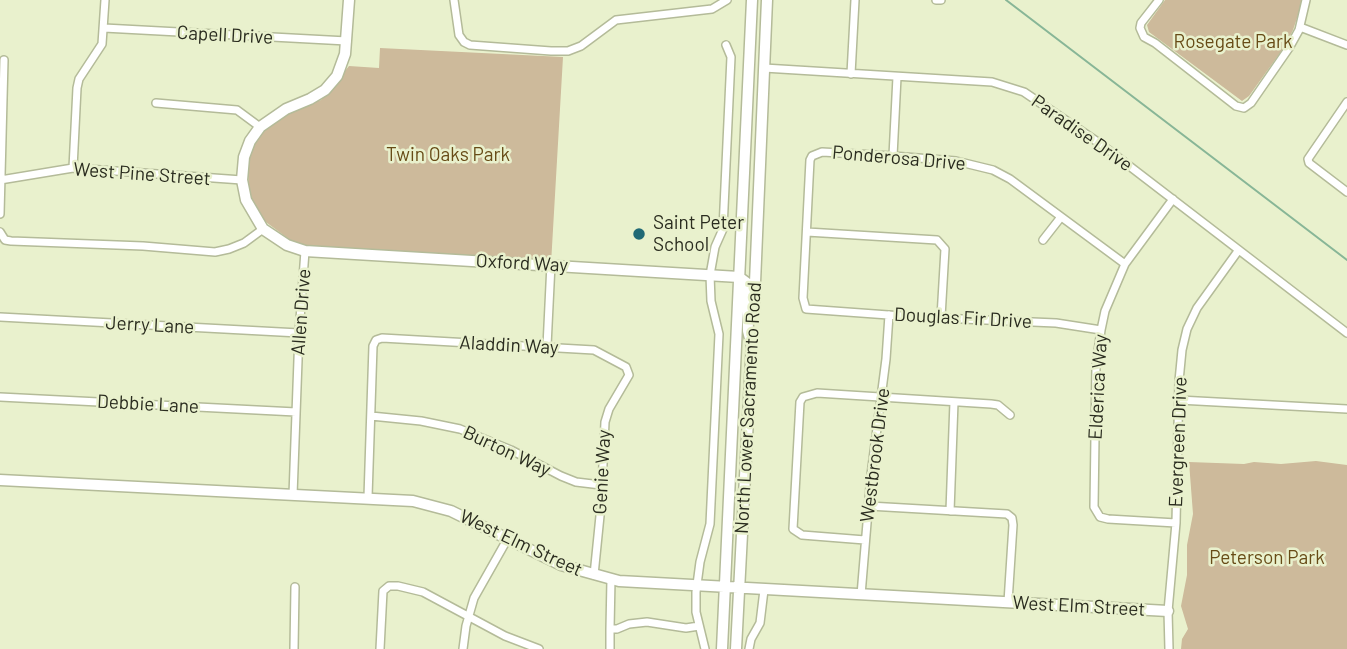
<!DOCTYPE html>
<style>
body{margin:0}
canvas{display:block;background:#e9f1cd}
</style>
<canvas width="1347" height="649"></canvas>
<script>
const ctx = document.querySelector('canvas').getContext('2d');
ctx.lineJoin = 'round';
function fillPath(path, color) {
  ctx.fillStyle = color;
  ctx.fill(path, 'evenodd');
}
function shape(rows) {
  const path = new Path2D();
  for (const r of rows) {
    path.moveTo(r[0], r[1]);
    for (let i = 2; i < r.length; i += 2) path.lineTo(r[i], r[i + 1]);
  }
  return path;
}
function strokePath(path, color, width, dash) {
  ctx.strokeStyle = color;
  ctx.lineWidth = width;
  ctx.lineCap = dash ? 'butt' : 'round';
  ctx.setLineDash(dash || []);
  ctx.stroke(path);
}
function label(font, color, halo, rows, align = 'center') {
  ctx.font = font + ' Barlow,sans-serif';
  ctx.lineWidth = 5;
  ctx.setLineDash([]);
  ctx.textBaseline = 'middle';
  ctx.strokeStyle = halo;
  ctx.fillStyle = color;
  for (const [text, x, y, turn = 0] of rows) {
    ctx.save();
    ctx.translate(x, y);
    ctx.rotate((+turn || 0) * Math.PI / 180);
    ctx.textAlign = isNaN(turn) ? turn : align;
    if (halo) ctx.strokeText(text, 0, 0);
    ctx.fillText(text, 0, 0);
    ctx.restore();
  }
}
fillPath(shape([
 [1165,0,1303,0,1293,30,1285,46,1249,96,1242,101,1149,32,1147,25],
 [380,48,563,57,551,264,305,251,251,211,246,152,273,116,321,100,349,66,379,68],
 [1316,461,1347,465,1347,649,1181,649,1182,639,1188,629,1181,606,1187,575,1187,545,1193,514,1189,462,1244,464,1254,462,1281,464]
]), '#cdba9b');
strokePath(shape([
 [1006,0,1347,260]
]), '#88b697', 2);
const street = shape([
 [454,0,459,35,464,42,470,45,551,51,568,51,581,46,616,20,712,9,727,0],
 [936,0,941,0],
 [1159,0,1141,23,1140,28,1144,37,1155,43,1236,106,1244,108,1251,103,1289,48,1299,30,1306,0],
 [1300,27,1347,45],
 [104,28,347,41],
 [764,68,992,82,1024,92,1102,145,1347,333],
 [851,74,855,0],
 [1347,102,1308,159,1309,163,1347,192],
 [156,103,237,110,260,127],
 [893,156,897,77],
 [73,168,77,88,79,79,102,44,105,0],
 [0,180,73,168,242,180],
 [1173,199,1125,264,1105,311,1101,330,1096,366,1094,507,1100,517,1108,519,1176,523],
 [0,214,4,60],
 [0,232,5,240,11,241,143,246,215,252,229,249,244,243,263,229],
 [807,232,937,240,945,249,941,317],
 [1043,240,1061,217],
 [0,317,299,333],
 [1101,330,1056,323,916,317,806,309,803,298,810,160,812,156,822,152,893,156,956,161,993,170,1010,179,1125,264],
 [547,346,551,264],
 [0,397,296,412],
 [1179,400,1347,409],
 [371,416,421,421,460,429,511,450,561,476,576,482,601,485],
 [293,495,299,333,305,251],
 [368,497,373,346,376,340,382,338,594,350,626,367,629,375,609,409,605,422,601,506,594,575],
 [869,506,1007,514,1012,518,1013,525,1008,602],
 [950,511,954,402],
 [865,540,802,535,793,529,800,402,803,397,817,393,991,404,998,405,1010,415],
 [861,595,871,475,886,359,889,315],
 [610,629,611,579],
 [294,649,295,587],
 [380,649,383,591,389,586,398,586,423,592,505,636,539,649],
 [463,649,466,626,474,598,508,538],
 [610,649,610,629,617,629,629,624,647,622,686,628,699,626],
 [705,649,696,612,696,592,700,562,710,524,719,334,711,301,710,275,715,247,723,229,731,57,726,45],
 [749,649,751,639,760,623,764,590],
 [1169,649,1168,611,1176,523,1179,381,1182,350,1187,329,1197,308,1238,251]
]);
const secondary = shape([
 [349,0,345,54,337,76,325,90,310,99,286,109,260,127,250,141,244,157,242,180,246,200,263,229,287,245,305,251,739,277,747,283,748,331,752,346],
 [754,306,767,0],
 [0,480,413,501,451,511,561,565,619,581,1168,611],
 [722,649,752,0],
 [736,649,752,342]
]);
strokePath(street, '#b4bb99', 10);
strokePath(secondary, '#b4bb99', 13);
strokePath(street, '#fff', 7);
strokePath(secondary, '#fff', 10);
for (const [x, y, r, color] of [
 [639,234,7,"#206975"]
]) {
  const dot = new Path2D();
  dot.arc(x, y, r, 0, 2 * Math.PI);
  ctx.fillStyle = color;
  ctx.fill(dot);
  strokePath(dot, '#e9f1cd', 2.5);
}
label('19px', '#2a2c1f', '#e9f1cd', [
 ["Capell Drive",225,35,3],
 ["Paradise Drive",1082,133,35],
 ["Ponderosa Drive",899,158,5],
 ["West Pine Street",142,174,4],
 ["Oxford Way",522,263,3],
 ["Allen Drive",301,312,-86],
 ["Douglas Fir Drive",963,318,3],
 ["Jerry Lane",150,325,3],
 ["Aladdin Way",509,345,3],
 ["Elderica Way",1098,387,-87],
 ["Debbie Lane",148,404,3],
 ["North Lower Sacramento Road",748,408,-87],
 ["Evergreen Drive",1178,442,-88],
 ["Burton Way",507,451,25],
 ["Westbrook Drive",875,455,-83],
 ["Genie Way",602,472,-87],
 ["West Elm Street",521,543,25],
 ["West Elm Street",1079,606,3]
]);
label('19px', '#674b16', '#e9f1cd', [
 ["Rosegate Park",1233,42],
 ["Twin Oaks Park",448,155],
 ["Peterson Park",1267,558]
]);
label('19px', '#2a2c1f', '#e9f1cd', [
 ["Saint Peter",653,223],
 ["School",653,245]
], 'left');
</script>
